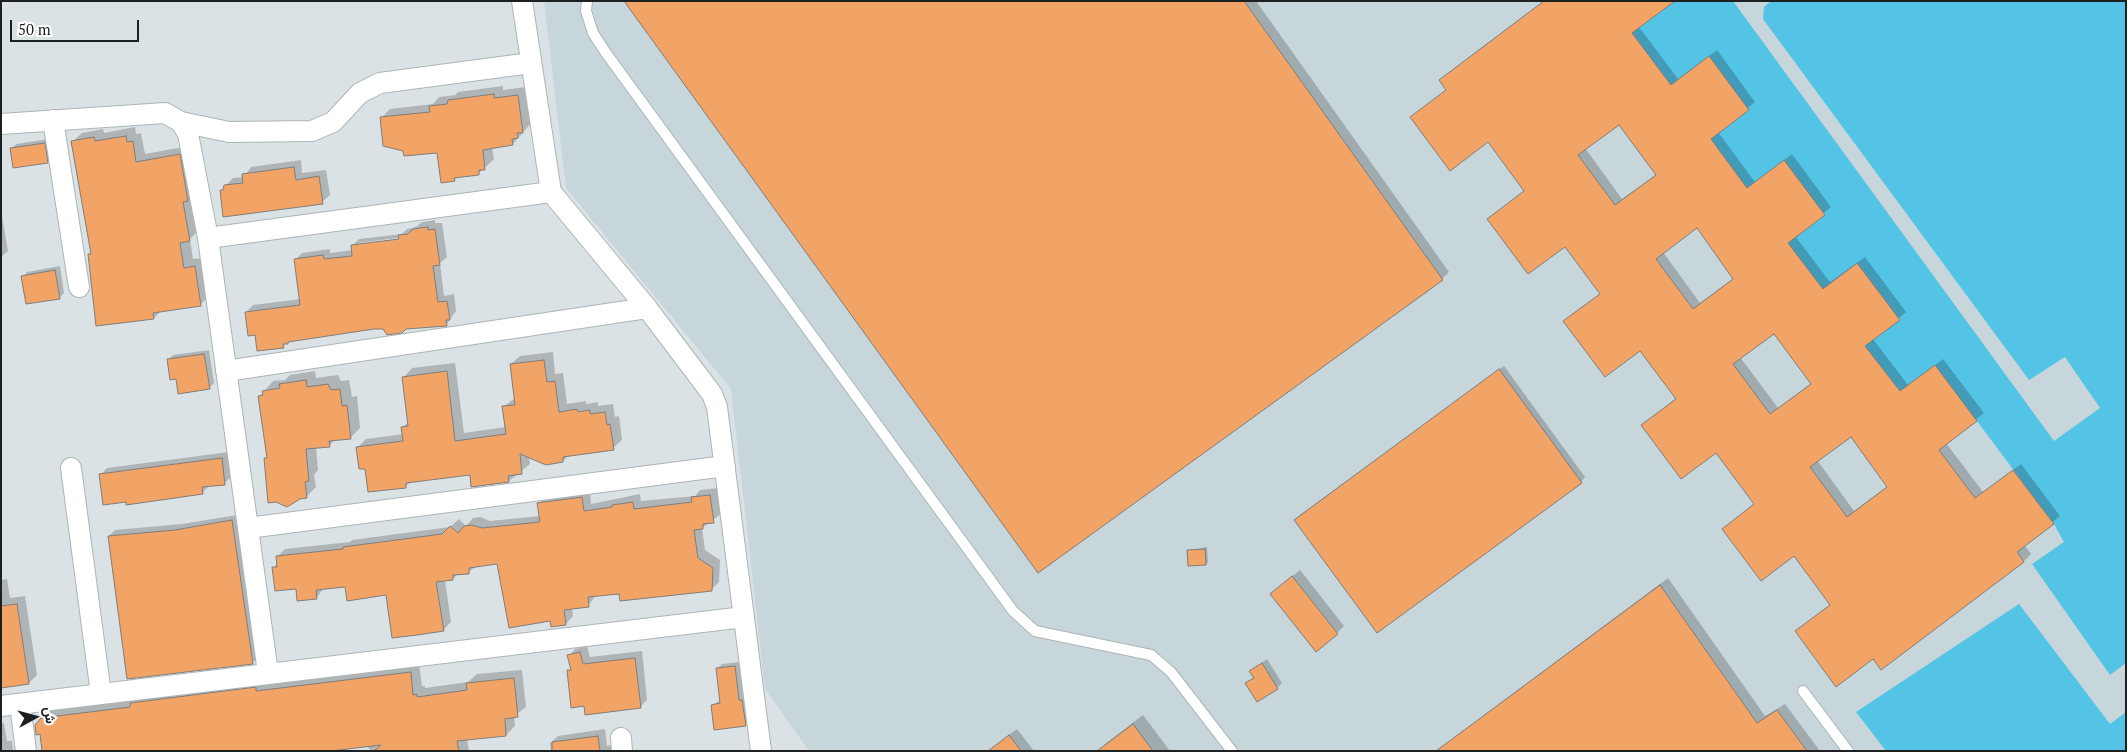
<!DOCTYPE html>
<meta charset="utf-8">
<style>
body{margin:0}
#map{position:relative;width:2127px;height:752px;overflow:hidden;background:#dbe2e5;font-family:"PT Serif",Vazirmatn,serif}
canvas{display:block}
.frame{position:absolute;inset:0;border:2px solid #1d2021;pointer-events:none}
.north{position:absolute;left:10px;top:692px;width:50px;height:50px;-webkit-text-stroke:4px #fff;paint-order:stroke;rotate:83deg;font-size:14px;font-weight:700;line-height:20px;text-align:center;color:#1d2021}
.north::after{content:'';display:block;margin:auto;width:18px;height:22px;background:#1d2021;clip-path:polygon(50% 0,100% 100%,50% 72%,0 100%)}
.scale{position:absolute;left:10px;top:20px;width:129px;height:22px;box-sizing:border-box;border:2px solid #1d2021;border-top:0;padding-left:6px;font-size:15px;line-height:18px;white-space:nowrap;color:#1d2021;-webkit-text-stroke:4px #fff;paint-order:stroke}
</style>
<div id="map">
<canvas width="2127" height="752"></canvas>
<div class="frame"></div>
<div class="north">ش</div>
<div class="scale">50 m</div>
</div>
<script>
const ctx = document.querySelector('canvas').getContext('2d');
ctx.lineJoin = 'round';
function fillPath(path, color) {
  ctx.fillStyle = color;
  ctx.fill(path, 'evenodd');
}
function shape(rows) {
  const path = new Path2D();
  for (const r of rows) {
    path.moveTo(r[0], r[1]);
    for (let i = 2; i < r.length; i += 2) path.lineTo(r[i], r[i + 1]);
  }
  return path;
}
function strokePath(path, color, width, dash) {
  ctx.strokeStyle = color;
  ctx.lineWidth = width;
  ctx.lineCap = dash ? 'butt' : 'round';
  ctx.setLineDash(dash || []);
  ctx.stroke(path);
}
fillPath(shape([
 [544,1,2126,1,2126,751,809,751,765,689,731,389,566,188]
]), '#c7d6db');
fillPath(shape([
 [1665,1,1733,1,2054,441,2100,408,2065,357,2029,380,1763,19,1764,7,1771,1,2126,1,2126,663,2110,675,2032,564,2064,542,2054,524,1935,365,1900,391,1865,346,1900,320,1857,263,1823,289,1788,243,1825,215,1784,161,1747,188,1711,139,1709,56,1671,85,1632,33,1668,6],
 [2019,604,2110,724,2126,712,2126,751,1886,751,1856,712]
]), '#53c4e6');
fillPath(shape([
 [626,1,1256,1,1449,272,1442,279],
 [1544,1,1672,1,1639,27,1678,79,1717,50,1755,102,1718,132,1755,182,1792,154,1831,207,1795,236,1830,282,1865,257,1906,312,1873,339,1908,385,1943,359,1984,413,1946,443,1983,492,2021,464,2060,516,2024,545,2031,554,2024,561,1882,668,1873,657,1796,631,1831,604,1794,554,1724,529,1755,503,1716,451,1642,425,1676,398,1640,349,1572,314,1601,293,1565,245,1489,219,1525,190,1488,140,1412,117,1447,89,1448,73],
 [1619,123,1657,174,1622,199,1585,148],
 [1697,227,1734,278,1700,303,1663,252],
 [1774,332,1812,383,1778,408,1740,357],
 [1851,435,1888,486,1854,511,1817,460],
 [503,86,503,90,526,87,532,122,513,144,492,147,494,159,479,173,459,176,454,180,438,152,404,150,381,118,390,109,433,104,439,97,455,95,458,92],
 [135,127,136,134,141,133,145,154,189,146,198,231,190,239,193,259,204,258,210,295,201,304,161,311,154,318,89,254,92,252,72,142,82,133,103,129,104,133],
 [49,139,52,157,47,162,12,149,16,144],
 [301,160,302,173,326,170,330,195,322,202,221,191,233,178,244,177,251,167],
 [1,210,8,251,1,257],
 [435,220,435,223,442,223,447,257,440,263,444,296,454,294,456,311,446,325,383,328,290,340,283,346,256,334,246,312,253,305,301,299,295,260,302,253,330,249,330,253,353,250,352,246,359,239,402,234,407,229,416,227,422,222],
 [405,237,405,240,358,246,358,243],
 [60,266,64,293,59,298,23,277,27,272],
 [209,350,214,383,209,388,177,378,168,360,173,355],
 [553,352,555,374,563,373,567,404,586,401,586,404,598,402,598,406,613,404,615,417,619,416,622,440,613,448,569,455,563,461,529,456,530,464,509,481,471,474,412,481,406,486,366,467,358,447,366,439,404,434,403,427,409,421,404,377,412,368,455,363,464,433,506,427,503,407,515,398,511,364,520,356],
 [1504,366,1585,477,1581,482,1300,515],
 [315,371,316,378,338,375,341,381,349,380,352,397,357,396,360,428,351,437,336,439,329,446,316,447,318,470,314,475,316,487,306,497,299,498,265,459,268,456,260,396,273,381,285,380,290,375],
 [229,452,232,476,225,483,209,486,202,493,127,501,100,475,107,468],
 [718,488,721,514,702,528,705,550,720,560,719,582,711,590,596,595,588,606,572,607,573,616,566,624,551,619,498,563,476,566,469,572,458,574,453,579,445,580,451,622,443,630,387,594,346,586,324,588,317,597,297,588,274,567,278,563,277,557,285,549,350,542,352,540,450,527,459,519,466,526,473,518,480,517,490,521,540,516,539,503,546,496,590,490,591,504,640,494,641,501,695,496,700,490],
 [237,515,258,657,252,663,109,536,115,530,182,524],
 [1207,547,1208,562,1206,564,1188,551],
 [1300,570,1344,626,1337,633,1279,587],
 [1668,578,1765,716,1785,704,1820,751,1436,751],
 [7,579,10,598,25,596,37,675,29,683,1,688,1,580],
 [587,646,590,657,642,651,647,700,640,707,568,671,572,667,569,656,575,649],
 [1267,659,1282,683,1277,688,1247,683,1254,677,1251,671],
 [740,662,744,696,746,696,750,720,745,725,712,705,721,700,717,669,722,664],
 [419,664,422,686,425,686,425,688,468,682,477,674,522,670,526,707,514,716,515,726,506,735,467,739,469,751,371,751,366,745,41,719,51,709],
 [1143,715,1170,751,1098,751,1105,744],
 [4,723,7,741,12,741,13,751,1,751,1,724],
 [605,729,607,746,616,744,617,751,551,751,550,743,558,736],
 [1017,729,1034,751,988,751]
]), '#0003');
const building = shape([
 [624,1,1244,1,1443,280,1038,573,624,1],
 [1544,1,1675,1,1632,33,1671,85,1709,56,1749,110,1711,139,1747,188,1784,160,1825,215,1788,243,1823,289,1857,263,1900,320,1865,346,1900,391,1935,365,1977,421,1939,450,1975,498,2013,470,2054,524,2017,552,2024,562,1881,670,1873,659,1836,687,1795,631,1830,605,1794,556,1761,581,1722,529,1754,504,1716,453,1681,479,1641,425,1676,399,1640,351,1605,377,1563,321,1600,294,1565,247,1528,274,1487,219,1524,191,1488,142,1450,171,1410,117,1446,90,1439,80,1544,1],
 [1619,125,1656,175,1615,205,1578,155,1619,125],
 [1697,228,1733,279,1693,309,1656,259,1697,228],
 [1774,334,1811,384,1770,414,1733,364,1774,334],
 [1851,437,1887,487,1847,517,1810,467,1851,437],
 [494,94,494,98,518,95,523,133,517,133,518,138,512,139,513,145,483,150,485,170,479,170,479,175,454,178,455,181,441,183,437,153,404,156,403,151,383,146,380,117,430,112,429,106,447,104,448,100,494,94],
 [126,136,127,142,133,141,136,162,180,154,188,201,183,202,190,241,180,243,184,268,195,266,201,306,153,313,154,319,96,326,88,254,91,254,71,141,94,137,95,141,126,136],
 [45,143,48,163,13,168,10,148,45,143],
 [294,167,296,180,319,176,323,204,223,217,220,190,223,190,224,185,243,183,242,174,294,167],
 [428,227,428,230,435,229,440,265,433,266,438,302,447,301,450,320,446,320,447,326,406,329,402,333,387,335,383,329,374,329,288,342,288,344,283,344,284,348,257,351,255,335,248,336,245,312,300,305,294,259,323,255,324,259,352,256,351,245,399,239,398,235,408,234,413,229,428,227],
 [55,270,60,299,26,304,21,276,55,270],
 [204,354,210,389,178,394,176,379,170,380,167,359,204,354],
 [544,360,547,382,555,381,559,412,577,409,578,412,590,410,590,414,605,412,607,425,610,424,614,450,563,457,563,462,546,465,520,454,522,474,508,476,509,482,471,487,470,475,406,483,406,488,368,492,365,469,359,469,356,447,403,441,401,427,408,426,402,377,447,371,455,441,506,434,502,406,515,405,510,364,544,360],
 [1499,369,1582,483,1377,633,1294,520,1499,369],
 [306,380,307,387,328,384,331,390,340,389,342,406,347,405,351,439,329,441,330,447,306,449,309,481,305,482,307,498,300,499,287,507,276,502,268,503,264,458,267,458,258,396,263,395,262,391,280,388,279,384,306,380],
 [222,458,225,485,202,487,203,494,126,505,126,502,103,505,99,474,222,458],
 [710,495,714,523,703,524,703,529,694,530,698,558,713,568,712,591,620,601,619,594,588,597,589,607,564,610,566,625,551,627,550,621,509,628,497,564,469,568,469,574,453,575,453,580,436,582,444,631,417,635,392,638,386,595,347,601,345,587,316,590,317,599,297,601,296,589,275,591,272,567,277,567,276,556,343,549,343,547,442,534,450,526,458,533,464,526,472,525,482,528,540,522,537,503,582,497,584,511,612,507,612,505,633,502,634,509,692,502,691,497,710,495],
 [232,520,253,664,127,679,108,536,175,530,232,520],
 [1205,549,1206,565,1188,566,1187,550,1205,549],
 [1292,576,1338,634,1316,652,1270,594,1292,576],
 [1660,585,1757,723,1777,710,1807,751,1436,751,1660,585],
 [17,604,29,684,1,688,1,606,17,604],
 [580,652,583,664,635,658,641,708,585,715,584,706,571,708,567,670,571,670,567,655,580,652],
 [1262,663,1278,689,1257,702,1245,683,1254,678,1249,671,1262,663],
 [735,666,739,700,742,700,746,726,714,730,711,705,720,703,716,668,735,666],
 [411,672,413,695,417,694,417,697,467,690,466,683,514,678,518,717,505,719,506,736,457,741,459,751,374,751,381,745,331,751,42,751,40,734,36,735,35,725,41,718,130,707,130,703,256,687,256,691,411,672],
 [1133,724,1153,751,1097,751,1133,724],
 [1009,735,1021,751,988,751,1009,735],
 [598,736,600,751,552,751,552,742,598,736]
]);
fillPath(building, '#f2a466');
strokePath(building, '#817c78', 1);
const service = shape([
 [587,1,586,11,593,33,606,53,1013,611,1035,631,1151,655,1171,672,1232,751],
 [1803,691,1848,751]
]);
const minor = shape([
 [522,1,551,192,647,308,712,394,717,407,761,751],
 [53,120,79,287],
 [181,122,229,132,312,131,333,122,360,93,380,83,531,63],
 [1,124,165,113,181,122,188,134,208,238,268,673],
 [208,238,551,192],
 [226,371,647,308],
 [71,468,101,694],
 [248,528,725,466],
 [20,704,26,751],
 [1,706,744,617],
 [621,738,622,751]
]);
strokePath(service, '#adb4b6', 12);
strokePath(minor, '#adb4b6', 22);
strokePath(service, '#fff', 10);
strokePath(minor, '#fff', 20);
</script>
